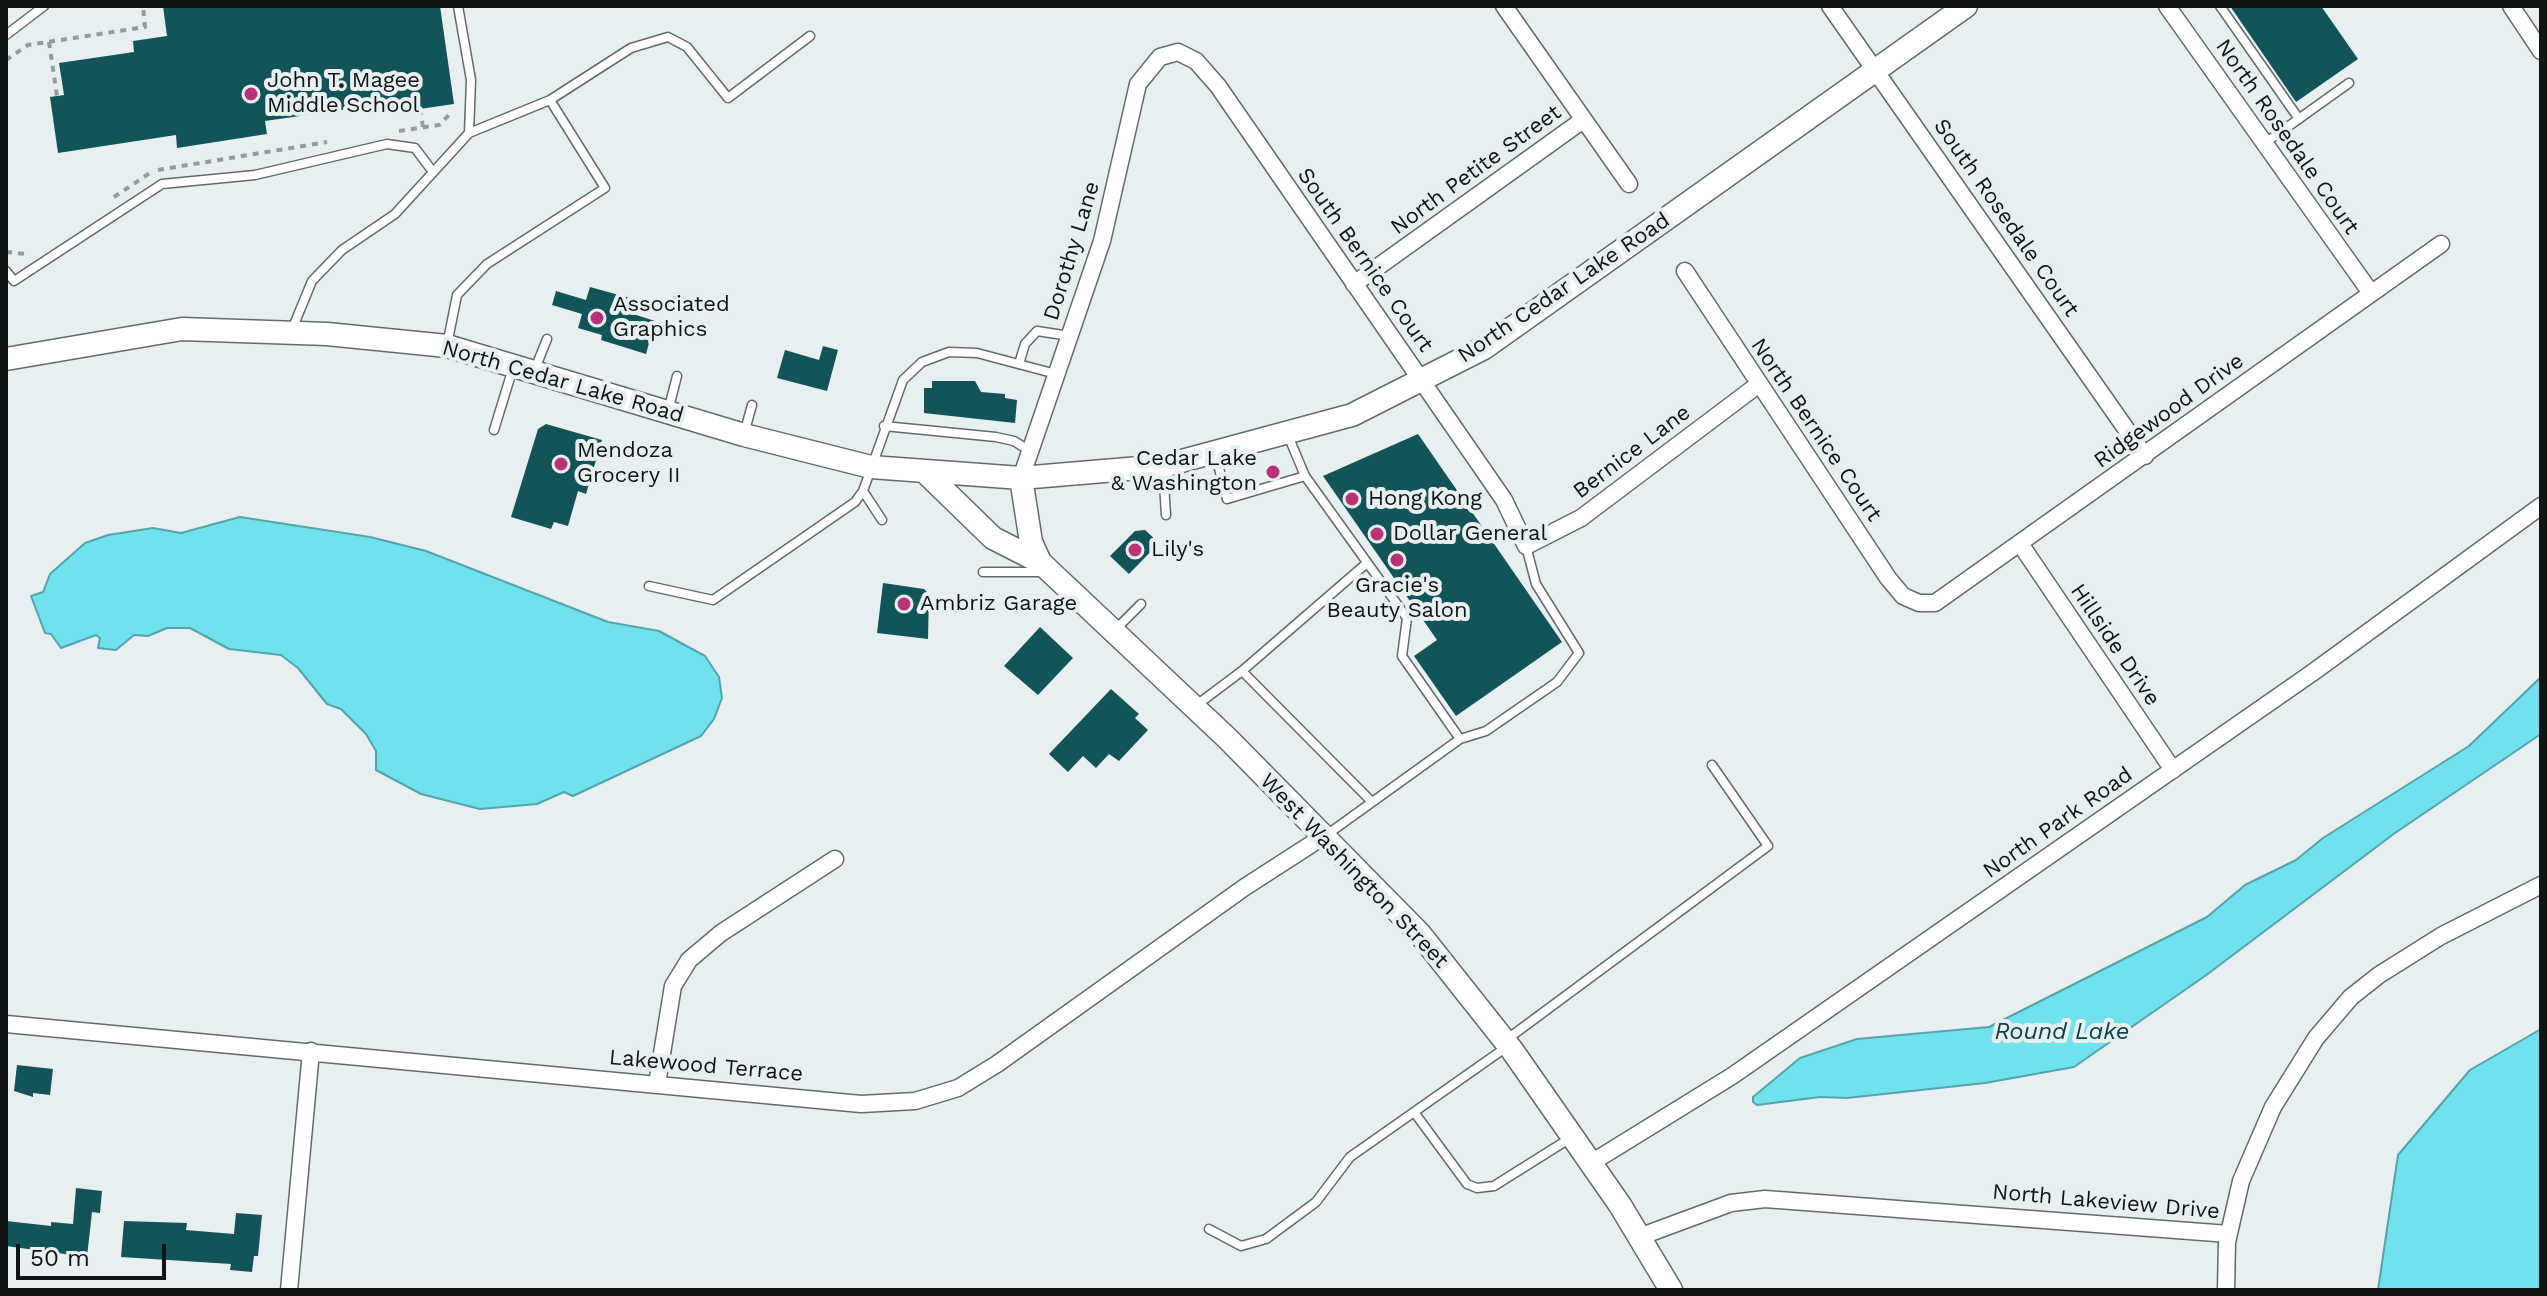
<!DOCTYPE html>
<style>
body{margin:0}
#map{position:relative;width:2547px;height:1296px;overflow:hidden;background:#e7eff0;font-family:"Work Sans",sans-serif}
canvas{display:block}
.frame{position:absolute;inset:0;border:8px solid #111414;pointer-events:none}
.scale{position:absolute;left:16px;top:1244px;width:150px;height:36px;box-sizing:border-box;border:4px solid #111414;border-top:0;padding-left:10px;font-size:24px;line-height:28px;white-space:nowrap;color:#111414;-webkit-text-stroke:6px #e7eff0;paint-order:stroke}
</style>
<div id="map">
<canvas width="2547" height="1296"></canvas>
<div class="frame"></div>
<div class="scale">50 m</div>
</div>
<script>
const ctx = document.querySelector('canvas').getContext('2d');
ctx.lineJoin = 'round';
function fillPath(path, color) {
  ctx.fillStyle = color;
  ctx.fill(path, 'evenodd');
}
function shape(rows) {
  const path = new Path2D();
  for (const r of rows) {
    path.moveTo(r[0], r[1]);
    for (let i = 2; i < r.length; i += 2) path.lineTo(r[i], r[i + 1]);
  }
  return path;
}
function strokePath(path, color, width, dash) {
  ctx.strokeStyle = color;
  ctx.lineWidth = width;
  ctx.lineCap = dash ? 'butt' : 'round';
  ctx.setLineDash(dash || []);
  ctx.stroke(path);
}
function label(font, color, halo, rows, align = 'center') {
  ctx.font = font + ' "Work Sans",sans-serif';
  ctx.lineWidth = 8;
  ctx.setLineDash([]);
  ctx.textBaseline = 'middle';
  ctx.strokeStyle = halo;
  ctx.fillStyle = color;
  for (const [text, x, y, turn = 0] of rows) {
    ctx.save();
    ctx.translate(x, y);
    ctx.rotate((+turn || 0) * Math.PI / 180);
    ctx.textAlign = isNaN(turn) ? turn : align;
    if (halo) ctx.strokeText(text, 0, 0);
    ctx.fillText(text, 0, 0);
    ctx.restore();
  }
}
const water = shape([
 [240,517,370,537,426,551,608,622,659,631,705,656,719,677,722,698,714,719,701,736,573,796,564,792,537,804,480,809,421,794,376,770,376,751,366,734,341,709,327,704,298,668,281,655,229,649,190,628,167,628,148,636,134,635,116,650,98,648,100,638,96,635,61,648,51,634,45,633,31,596,43,592,50,574,85,543,108,535,153,528,181,533,240,517],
 [2541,677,2541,734,2395,833,2205,976,2074,1067,1985,1083,1847,1098,1820,1097,1757,1105,1753,1102,1753,1097,1800,1058,1857,1039,1989,1027,2207,917,2245,885,2296,860,2323,838,2469,746,2541,677],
 [2541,1029,2541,1290,2378,1290,2398,1155,2470,1070,2541,1029]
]);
fillPath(water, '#70e2ed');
strokePath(water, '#54a4ac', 2);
fillPath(shape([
 [163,6,440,6,454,104,399,112,397,102,265,121,267,134,177,148,176,135,58,153,50,97,64,95,59,63,134,52,133,41,167,36],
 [2230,6,2321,6,2358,59,2296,102],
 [590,287,630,298,627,312,655,321,646,354,601,340,602,335,578,328,582,314,552,305,556,291,586,300],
 [823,346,838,350,827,391,777,378,785,350,819,360],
 [932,381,975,381,981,392,1005,394,1005,398,1017,400,1015,423,924,413,924,388,932,388],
 [546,424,602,440,586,494,578,491,568,526,554,522,551,529,511,517,538,429],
 [1418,434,1562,642,1456,716,1414,656,1437,640,1323,476],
 [1145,530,1159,543,1129,574,1110,556,1135,531],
 [883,583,924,589,929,594,928,639,877,633],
 [1040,627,1073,658,1038,695,1004,666],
 [1111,689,1139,714,1135,718,1148,730,1119,761,1109,754,1096,768,1083,756,1068,772,1049,754],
 [17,1065,53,1069,50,1095,33,1093,33,1097,14,1091],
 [76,1188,102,1191,100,1213,92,1212,87,1257,6,1246,6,1221,51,1226,51,1222,73,1224],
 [236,1213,262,1215,258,1256,254,1256,252,1272,230,1270,231,1264,121,1257,124,1221,187,1223,186,1230,234,1234]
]), '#135459');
const lane = shape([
 [458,6,471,80,469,133],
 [2220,6,2299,119],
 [6,35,44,6],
 [2265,143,2349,83],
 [6,271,14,281,162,184,255,175,387,144,415,148,433,172],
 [291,332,312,281,342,250,395,214,469,133,550,100,631,48,668,37,687,47,728,98,810,36],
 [447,345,457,295,487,264,605,188,550,100],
 [1019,364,1025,344,1037,331,1070,336],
 [535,369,547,339],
 [668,411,677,376],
 [884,426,996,437,1014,441,1030,451],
 [494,430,513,368],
 [1287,433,1305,476,1407,618,1402,656,1460,739,1325,836],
 [744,434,752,405],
 [1215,453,1227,499,1305,476],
 [1163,468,1166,515],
 [863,491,882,520],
 [983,572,1042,572],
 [649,586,713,600,855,502,863,491,903,380,922,362,949,352,977,353,1056,374],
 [1114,631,1141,604],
 [1242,671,1367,563],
 [1194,707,1242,671,1371,801],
 [1460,739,1486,731,1557,682,1579,653,1536,584,1526,546],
 [1506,1040,1768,846,1712,765],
 [1414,1112,1467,1184,1477,1188,1494,1186,1572,1137],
 [1209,1229,1241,1246,1266,1239,1316,1202,1350,1157,1508,1046]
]);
const street = shape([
 [1504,6,1629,184],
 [1830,6,2145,456],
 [2167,6,2371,293],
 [2511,6,2541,51],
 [1685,271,1888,578,1903,596,1919,603,1935,603,2441,244],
 [1354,284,1583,120],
 [1021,478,1102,241,1138,84,1160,57,1178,52,1196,61,1218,86,1504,500,1526,546,1581,518,1759,384],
 [2021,545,2173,770],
 [6,1024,861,1104,915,1101,958,1088,997,1064,1245,887,1324,836],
 [657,1084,673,986,689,960,721,933,835,859],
 [1591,1163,1732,1076,2312,673,2541,506],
 [1639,1237,1731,1203,1765,1199,2229,1234],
 [289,1290,311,1051],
 [2226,1290,2227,1242,2241,1181,2273,1107,2316,1038,2351,997,2379,975,2441,936,2541,885]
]);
const secondary = shape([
 [6,359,182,329,327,334,447,346,744,435,871,467,1021,478,1163,466,1352,415,1484,348,1966,6],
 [924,471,993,538,1040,562],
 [1021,478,1031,542,1040,562,1228,739,1420,934,1512,1050,1620,1205,1671,1290]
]);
strokePath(lane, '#636a6b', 11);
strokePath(street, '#636a6b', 19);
strokePath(secondary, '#636a6b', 25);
strokePath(shape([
 [49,42,57,96],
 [6,60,28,45,145,27,143,6],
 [420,109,423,127],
 [399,131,439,125,451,113],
 [158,170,327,142],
 [114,197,150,173],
 [6,252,27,254]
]), '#959b9c', 4, [6, 6]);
strokePath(lane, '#fff', 8);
strokePath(street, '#fff', 16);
strokePath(secondary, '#fff', 22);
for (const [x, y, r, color] of [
 [251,94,8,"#b83276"],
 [597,318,8,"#b83276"],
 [561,464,8,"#b83276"],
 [1273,472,8,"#b83276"],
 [1352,499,8,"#b83276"],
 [1377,534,8,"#b83276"],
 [1135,550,8,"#b83276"],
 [1397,560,8,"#b83276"],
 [904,604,8,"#b83276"]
]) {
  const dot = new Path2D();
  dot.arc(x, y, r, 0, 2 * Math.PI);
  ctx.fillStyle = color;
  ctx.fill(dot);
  strokePath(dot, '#e7eff0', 3);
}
label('22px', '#111414', '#e7eff0', [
 ["John T. Magee",267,81],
 ["Middle School",267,106],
 ["Associated",613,305],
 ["Graphics",613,330],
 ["Mendoza",577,451],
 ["Grocery II",577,476],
 ["Cedar Lake",1257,459,"right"],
 ["& Washington",1257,484,"right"],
 ["Hong Kong",1368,499],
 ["Dollar General",1393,534],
 ["Lily's",1151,550],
 ["Gracie's",1397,586,"center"],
 ["Beauty Salon",1397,611,"center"],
 ["Ambriz Garage",920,604]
], 'left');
label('22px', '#111414', '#e7eff0', [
 ["North Rosedale Court",2287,137,55],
 ["North Petite Street",1476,170,-36],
 ["South Rosedale Court",2006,218,55],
 ["Dorothy Lane",1072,251,-73],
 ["South Bernice Court",1365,260,55],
 ["North Cedar Lake Road",1564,288,-34],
 ["North Cedar Lake Road",563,382,16],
 ["Ridgewood Drive",2169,411,-36],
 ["North Bernice Court",1816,430,56],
 ["Bernice Lane",1632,452,-37],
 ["Hillside Drive",2115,645,56],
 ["North Park Road",2058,823,-35],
 ["West Washington Street",1354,871,46],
 ["Lakewood Terrace",706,1066,5],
 ["North Lakeview Drive",2106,1202,5]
]);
label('italic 24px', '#0c4247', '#e7eff0', [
 ["Round Lake",2062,1032]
]);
</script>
